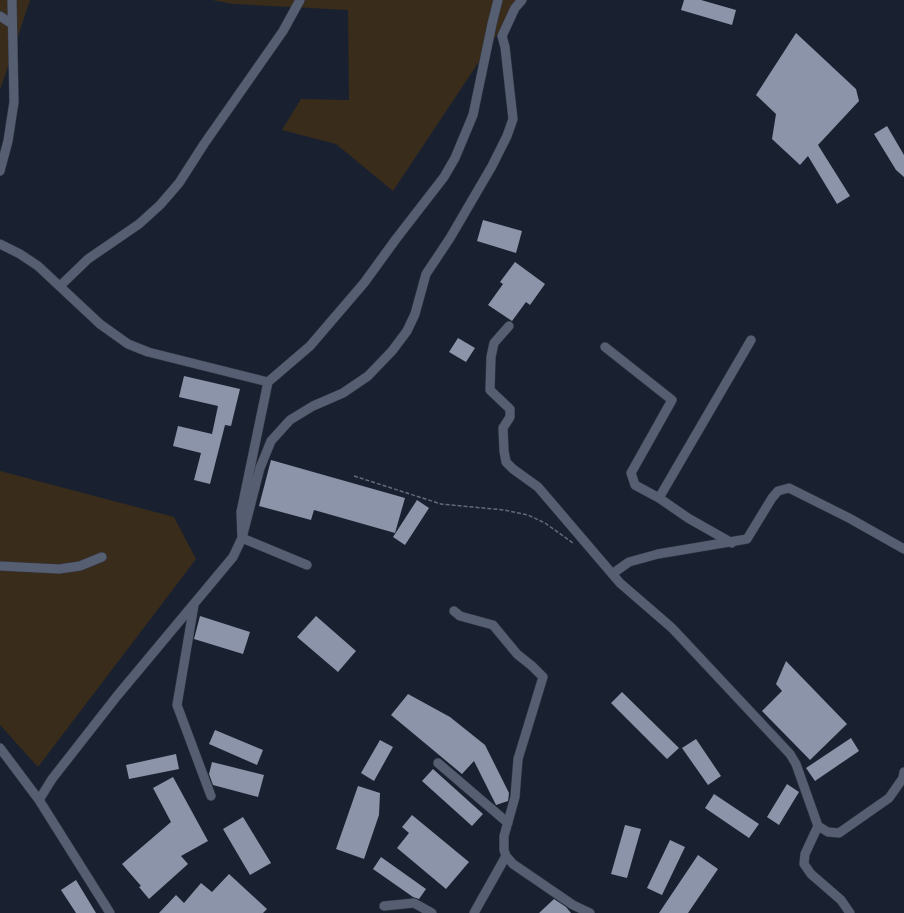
<!DOCTYPE html>
<style>
body{margin:0}
canvas{display:block;background:#192030}
</style>
<canvas width="904" height="913"></canvas>
<script>
const ctx = document.querySelector('canvas').getContext('2d');
ctx.lineJoin = 'round';
function fillPath(path, color) {
  ctx.fillStyle = color;
  ctx.fill(path, 'evenodd');
}
function shape(rows) {
  const path = new Path2D();
  for (const r of rows) {
    path.moveTo(r[0], r[1]);
    for (let i = 2; i < r.length; i += 2) path.lineTo(r[i], r[i + 1]);
  }
  return path;
}
function strokePath(path, color, width, dash) {
  ctx.strokeStyle = color;
  ctx.lineWidth = width;
  ctx.lineCap = dash ? 'butt' : 'round';
  ctx.setLineDash(dash || []);
  ctx.stroke(path);
}
fillPath(shape([
 [0,0,30,0,0,90],
 [212,0,520,0,393,191,336,144,282,130,301,99,349,100,348,10,233,4],
 [0,471,174,517,196,559,38,767,0,725]
]), '#392c1a');
fillPath(shape([
 [684,0,701,0,736,10,732,25,681,10],
 [796,33,856,89,859,101,818,145,850,196,837,204,808,156,800,165,772,139,776,114,756,95],
 [887,126,904,155,904,177,896,170,874,134],
 [483,220,522,231,516,253,477,241],
 [515,262,545,284,530,305,526,302,512,321,488,305,503,284,500,282],
 [458,338,475,348,466,362,449,352],
 [184,376,240,389,231,426,225,425,210,484,194,480,201,453,173,446,178,426,212,434,218,406,179,397],
 [271,460,405,498,395,533,314,510,311,520,259,506],
 [417,500,429,508,405,545,393,537],
 [200,616,250,632,243,654,194,639],
 [316,616,356,651,338,672,297,637],
 [786,661,847,724,810,760,762,711,782,691,776,684],
 [622,692,679,748,667,759,611,703],
 [408,694,450,717,485,745,509,793,508,801,496,805,474,761,462,774,391,715],
 [215,730,263,750,257,765,209,744],
 [851,738,859,751,815,781,806,768],
 [696,739,721,776,708,785,682,748],
 [380,740,393,747,374,781,361,773],
 [176,754,179,769,129,779,126,765],
 [212,762,264,775,258,797,213,785,209,774],
 [433,769,483,814,472,826,422,781],
 [173,777,208,841,181,856,188,864,149,899,139,887,141,886,122,864,171,822,153,788],
 [787,784,799,792,779,825,767,817],
 [358,786,380,793,379,815,364,859,336,849],
 [714,794,759,824,749,838,705,808],
 [412,815,469,862,446,889,397,848,409,833,402,827],
 [243,817,271,863,250,875,223,829],
 [625,825,641,829,627,878,611,874],
 [670,840,685,847,662,895,647,888],
 [698,855,718,869,688,913,659,913],
 [381,857,426,889,419,899,413,897,373,869],
 [229,874,267,909,263,913,159,913,176,895,184,903,201,883,212,892],
 [76,880,96,913,76,913,61,890],
 [554,899,566,907,571,913,539,913]
]), '#8b94a8');
const minor = shape([
 [0,16,12,24],
 [0,171,8,141,14,102,12,0],
 [0,244,20,254,38,266,100,324,128,344,148,352,268,382,241,512,242,538,307,565],
 [60,286,88,259,139,224,160,205,179,183,204,144,283,31,300,0],
 [509,326,494,343,491,357,490,390,510,409,510,417,503,428,504,451,506,462,513,469,538,487,620,583,672,628,790,754,796,764,818,826,805,854,804,864,811,874,841,900,850,913],
 [605,347,672,400,631,473,635,485,659,498],
 [268,382,310,346,364,283,396,239,444,177,455,158,473,115,492,24,498,0],
 [732,543,688,518,659,498,751,340],
 [0,566,59,569,80,566,102,557],
 [612,574,629,562,658,554,747,539,772,498,778,491,789,488,849,518,904,549],
 [194,605,177,705,211,796],
 [454,611,460,616,493,625,517,654,532,666,543,677,518,759,515,797,504,836,504,850,506,856,513,864,573,905,590,913],
 [0,748,39,800,110,913],
 [438,763,508,823],
 [39,800,52,779,117,696,233,557,242,538,260,468,271,441,290,420,313,406,343,393,368,376,392,351,407,331,415,314,426,274,450,238,492,166,507,136,513,119,505,47,502,36,515,8,522,0],
 [818,826,828,832,839,833,889,798,903,778,904,772],
 [384,906,414,903,432,913],
 [474,913,506,856]
]);
strokePath(minor, '#353947', 10);
strokePath(shape([
 [354,476,441,504,504,510,528,515,545,523,573,543]
]), '#636a78', 1.5, [4, 2]);
strokePath(minor, '#565e71', 9);
</script>
